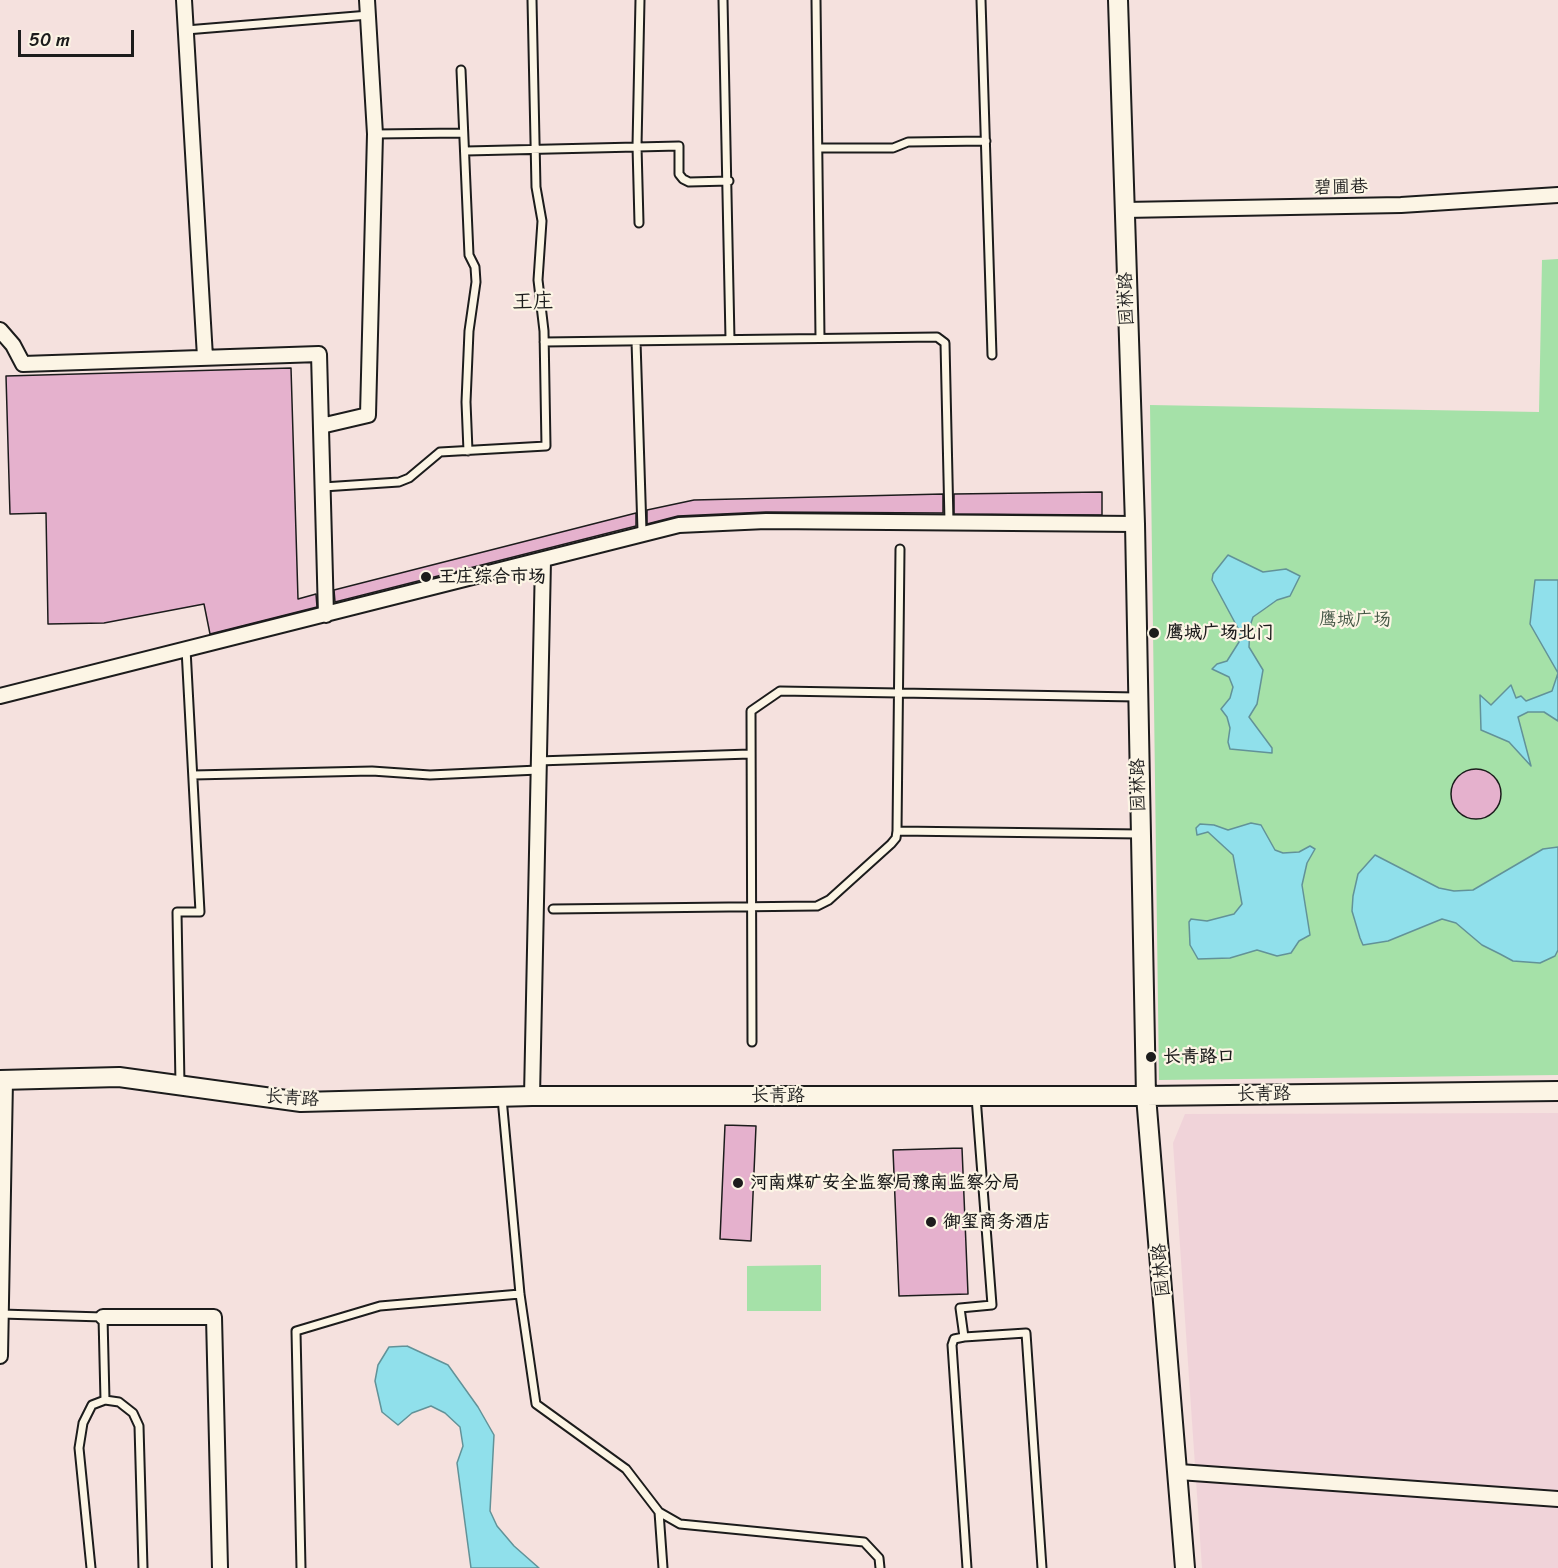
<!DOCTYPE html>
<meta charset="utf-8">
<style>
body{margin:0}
#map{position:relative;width:1558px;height:1568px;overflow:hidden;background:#f5e1de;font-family:Sriracha,sans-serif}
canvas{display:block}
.scale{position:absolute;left:18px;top:30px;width:116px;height:27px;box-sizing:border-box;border:3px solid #1c1c1c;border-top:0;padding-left:8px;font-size:18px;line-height:21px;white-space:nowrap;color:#1c1c1c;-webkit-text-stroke:4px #fcf5e5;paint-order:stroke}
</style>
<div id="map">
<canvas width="1558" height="1568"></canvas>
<div class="scale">50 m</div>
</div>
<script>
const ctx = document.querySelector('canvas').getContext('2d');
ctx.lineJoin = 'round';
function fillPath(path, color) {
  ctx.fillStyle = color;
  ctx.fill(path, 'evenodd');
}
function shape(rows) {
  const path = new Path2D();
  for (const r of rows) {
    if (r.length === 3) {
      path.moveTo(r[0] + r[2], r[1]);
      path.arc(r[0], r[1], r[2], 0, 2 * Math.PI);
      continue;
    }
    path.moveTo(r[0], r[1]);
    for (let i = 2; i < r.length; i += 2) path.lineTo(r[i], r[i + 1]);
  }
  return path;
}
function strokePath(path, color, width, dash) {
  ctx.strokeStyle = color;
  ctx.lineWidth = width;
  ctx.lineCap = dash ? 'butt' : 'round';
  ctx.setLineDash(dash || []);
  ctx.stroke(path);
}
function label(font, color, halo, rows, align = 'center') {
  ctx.font = font + ' Sriracha,"LXGW WenKai TC",sans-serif';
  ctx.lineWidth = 4.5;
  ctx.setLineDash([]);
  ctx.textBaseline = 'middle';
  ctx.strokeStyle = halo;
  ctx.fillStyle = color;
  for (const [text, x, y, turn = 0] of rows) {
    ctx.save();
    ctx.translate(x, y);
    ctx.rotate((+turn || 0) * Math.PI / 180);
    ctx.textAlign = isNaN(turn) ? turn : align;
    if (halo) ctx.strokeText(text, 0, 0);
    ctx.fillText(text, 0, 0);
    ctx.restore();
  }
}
fillPath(shape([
 [1558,1113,1558,1568,1202,1568,1173,1143,1185,1114]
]), '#f0d3d9');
fillPath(shape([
 [1558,259,1558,1075,1159,1080,1150,405,1539,412,1542,260],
 [821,1265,821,1311,747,1311,747,1266]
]), '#a5e1a8');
const water = shape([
 [1228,555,1263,572,1286,569,1300,576,1290,596,1277,600,1263,610,1253,617,1250,626,1249,647,1263,670,1257,704,1249,717,1272,748,1272,753,1230,749,1228,742,1230,728,1227,717,1221,709,1230,698,1233,687,1229,677,1212,669,1217,664,1227,661,1239,642,1240,632,1212,580,1213,574,1228,555],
 [1535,580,1558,580,1558,721,1544,712,1528,712,1518,717,1531,766,1509,742,1481,730,1480,695,1491,705,1511,685,1516,698,1521,696,1526,701,1552,691,1558,673,1530,624,1535,580],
 [1251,823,1261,825,1275,850,1283,853,1299,852,1310,846,1315,849,1307,863,1302,885,1310,935,1299,941,1291,953,1277,956,1257,950,1230,958,1198,959,1190,945,1189,922,1191,919,1207,921,1234,914,1242,904,1233,855,1208,832,1197,835,1196,828,1200,824,1214,825,1228,830,1251,823],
 [1558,847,1558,950,1555,956,1540,963,1513,961,1500,954,1482,945,1456,923,1442,919,1388,941,1363,945,1360,938,1352,911,1353,896,1358,874,1375,855,1439,888,1454,891,1473,890,1543,849,1558,847],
 [407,1346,448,1365,478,1407,494,1435,490,1511,497,1526,514,1546,539,1568,471,1568,457,1463,463,1446,460,1427,445,1413,431,1406,412,1413,398,1425,382,1412,375,1381,378,1365,389,1347,407,1346]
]);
fillPath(water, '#90e0eb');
strokePath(water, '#629298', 1.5);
const building = shape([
 [291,368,298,599,316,594,317,607,210,634,204,604,104,623,48,624,46,513,10,514,6,376,291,368],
 [1102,492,1102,515,954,514,954,494,1102,492],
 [943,494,943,513,766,512,678,516,647,524,647,510,694,500,943,494],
 [636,513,636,526,335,602,334,590,636,513],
 [1476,794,25],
 [725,1125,756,1126,751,1241,720,1239,725,1125],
 [962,1148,968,1294,899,1296,893,1150,962,1148]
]);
fillPath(building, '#e5b1cd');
strokePath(building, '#1c1c1c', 1.5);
const lane = shape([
 [723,0,730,339],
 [816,0,820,337],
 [981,0,992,355],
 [186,30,369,15],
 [461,70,469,255,475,267,476,282,469,331,466,402,468,451],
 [375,134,462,133],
 [819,148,893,148,908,142,986,141],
 [466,151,679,146,679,174,683,179,689,182,729,181],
 [639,223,637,146,640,0],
 [636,341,642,531],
 [544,342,937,337,945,343,949,522],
 [323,487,399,482,409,478,440,452,546,446,544,331,538,280,542,221,536,187,532,0],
 [538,761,750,754],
 [193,775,372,771,430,775,538,770],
 [897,831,1140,834],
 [553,909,817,906,829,900,891,844,896,838,897,831,900,549],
 [752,1042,751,711,780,691,1137,697],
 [180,1085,177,912,200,912,186,649],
 [976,1097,992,1305,960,1308,964,1337,1026,1333,1042,1568],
 [502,1098,520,1294,536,1404,626,1469,659,1512,680,1524,864,1542,879,1558,880,1568],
 [1,1314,103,1317,105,1400],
 [964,1337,954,1339,952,1345,967,1568],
 [659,1512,663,1568],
 [91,1568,79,1448,83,1423,92,1405,105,1400,119,1402,133,1413,139,1426,143,1568],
 [301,1568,296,1331,380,1306,520,1294]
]);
const street = shape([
 [184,0,205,357],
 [1124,210,1401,205,1558,195],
 [0,330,13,345,23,364,319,354,326,615],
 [321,426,368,415,375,134,367,0],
 [0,696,679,525,766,521,1135,524],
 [532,1096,543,560],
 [103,1317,214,1317,220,1568],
 [0,1356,5,1080],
 [1179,1472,1558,1499]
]);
const secondary = shape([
 [1118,0,1135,524,1146,1096,1185,1568],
 [0,1080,119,1077,301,1102,532,1096,1146,1096,1558,1091]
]);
strokePath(lane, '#1c1c1c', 11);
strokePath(street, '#1c1c1c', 18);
strokePath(secondary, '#1c1c1c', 22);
strokePath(lane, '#fcf5e5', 7);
strokePath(street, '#fcf5e5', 14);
strokePath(secondary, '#fcf5e5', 18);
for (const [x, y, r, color] of [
 [426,577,6,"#1c1c1c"],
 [1154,633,6,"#1c1c1c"],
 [1151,1057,6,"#1c1c1c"],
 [738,1183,6,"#1c1c1c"],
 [931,1222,6,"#1c1c1c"]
]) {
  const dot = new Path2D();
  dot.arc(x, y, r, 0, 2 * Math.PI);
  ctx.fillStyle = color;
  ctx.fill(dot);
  strokePath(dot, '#fcf5e5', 2);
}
label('18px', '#1c1c1c', '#fcf5e5', [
 ["碧圃巷",1341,188,-1],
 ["园林路",1127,299,-92],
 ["园林路",1139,785,-91],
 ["长青路",1264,1095,-1],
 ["长青路",778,1096],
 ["长青路",292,1099,4],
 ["园林路",1162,1270,-95]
]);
label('bold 18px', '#1c1c1c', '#fcf5e5', [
 ["王庄综合市场",438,577],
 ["鹰城广场北门",1166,633],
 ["长青路口",1163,1057],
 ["河南煤矿安全监察局豫南监察分局",750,1183],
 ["御玺商务酒店",943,1222]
], 'left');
label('18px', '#455746', '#fcf5e5', [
 ["鹰城广场",1355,620]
]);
label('21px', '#1c1c1c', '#fcf5e5', [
 ["王庄",533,303]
]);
</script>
